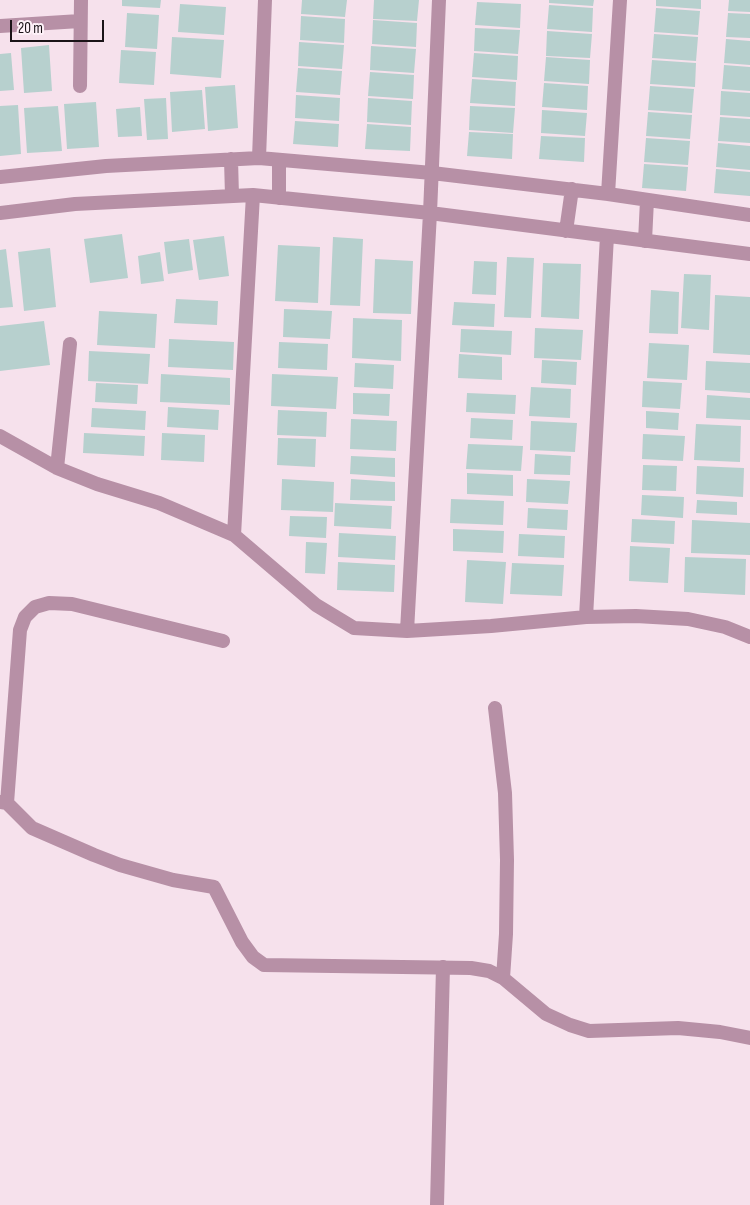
<!DOCTYPE html>
<style>
body{margin:0}
#map{position:relative;width:750px;height:1205px;overflow:hidden;background:#f6e1ec;font-family:"Sofia Sans Condensed",sans-serif}
canvas{display:block}
.scale{position:absolute;left:10px;top:20px;width:94px;height:22px;box-sizing:border-box;border:2px solid #1a1317;border-top:0;padding-left:6px;font-size:15px;line-height:18px;white-space:nowrap;color:#1a1317;-webkit-text-stroke:4px #fef1f8;paint-order:stroke}
</style>
<div id="map">
<canvas width="750" height="1205"></canvas>
<div class="scale">20 m</div>
</div>
<script>
const ctx = document.querySelector('canvas').getContext('2d');
ctx.lineJoin = 'round';
function fillPath(path, color) {
  ctx.fillStyle = color;
  ctx.fill(path, 'evenodd');
}
function shape(rows) {
  const path = new Path2D();
  for (const r of rows) {
    path.moveTo(r[0], r[1]);
    for (let i = 2; i < r.length; i += 2) path.lineTo(r[i], r[i + 1]);
  }
  return path;
}
function strokePath(path, color, width, dash) {
  ctx.strokeStyle = color;
  ctx.lineWidth = width;
  ctx.lineCap = dash ? 'butt' : 'round';
  ctx.setLineDash(dash || []);
  ctx.stroke(path);
}
fillPath(shape([
 [122,0,161,0,160,8,122,6],
 [302,0,347,0,345,17,301,14],
 [374,0,419,0,417,21,373,19],
 [549,0,594,0,593,6,549,3],
 [656,0,701,0,701,9,656,6],
 [729,0,750,0,750,12,728,11],
 [477,2,521,4,520,28,475,25],
 [180,4,226,7,224,35,178,32],
 [549,5,593,8,592,32,547,29],
 [656,8,700,11,698,35,654,32],
 [127,13,159,15,157,49,125,47],
 [728,13,750,14,750,38,726,37],
 [301,16,345,19,344,43,300,40],
 [373,20,417,23,416,47,372,44],
 [475,28,520,30,518,54,474,51],
 [547,31,592,34,590,58,546,56],
 [654,34,698,37,696,61,652,58],
 [172,37,224,40,221,78,170,74],
 [726,39,750,41,750,65,724,63],
 [299,42,344,45,342,69,298,66],
 [49,45,52,91,24,93,21,48],
 [371,46,416,49,414,73,370,70],
 [121,50,156,52,154,85,119,83],
 [11,53,14,90,0,91,0,54],
 [474,53,518,56,517,80,472,77],
 [546,57,590,60,589,84,544,81],
 [652,60,696,63,695,87,650,84],
 [724,65,750,67,750,91,722,89],
 [298,68,342,71,340,95,296,92],
 [370,72,414,75,413,99,368,96],
 [472,79,516,82,515,106,470,103],
 [544,83,588,86,587,110,542,107],
 [235,85,238,128,208,131,205,87],
 [650,86,694,89,692,113,648,110],
 [202,90,205,129,172,132,170,92],
 [721,91,750,93,750,117,720,115],
 [296,95,340,98,339,121,295,118],
 [166,98,168,139,147,140,144,99],
 [368,98,412,101,411,125,367,122],
 [96,102,99,147,67,149,64,104],
 [18,105,21,154,0,156,0,106],
 [58,106,62,151,27,153,24,108],
 [470,106,515,108,513,133,469,130],
 [140,107,142,136,118,137,116,109],
 [542,110,587,113,585,136,541,133],
 [648,112,692,115,690,139,646,136],
 [720,117,750,119,750,143,718,141],
 [295,121,339,124,338,147,293,144],
 [367,124,411,127,410,151,365,149],
 [469,132,513,134,512,159,467,156],
 [541,136,585,138,584,162,539,159],
 [646,138,690,141,688,165,644,162],
 [718,143,750,146,750,170,716,167],
 [644,164,688,167,686,191,642,188],
 [716,169,750,172,750,196,714,193],
 [122,234,128,278,90,283,84,239],
 [224,236,229,276,199,280,193,240],
 [333,237,363,239,360,306,330,305],
 [189,239,193,270,168,274,164,242],
 [278,245,320,247,318,303,275,301],
 [50,248,56,307,24,311,18,252],
 [6,249,13,307,0,308,0,250],
 [160,252,164,281,141,284,138,256],
 [507,257,534,258,531,318,504,317],
 [375,259,413,261,411,314,373,313],
 [474,261,497,262,496,295,472,294],
 [543,263,581,264,579,319,541,317],
 [684,274,711,275,709,330,681,328],
 [651,290,679,292,678,334,649,333],
 [715,295,750,297,750,355,713,353],
 [176,299,218,301,217,325,174,323],
 [454,302,495,304,494,327,452,325],
 [284,309,332,311,330,339,283,337],
 [99,311,157,314,155,348,97,345],
 [353,318,402,320,401,361,352,358],
 [44,321,50,365,0,371,0,326],
 [535,328,583,330,581,360,534,358],
 [461,329,512,331,511,355,460,352],
 [169,339,234,342,233,370,168,367],
 [279,342,328,344,327,370,278,368],
 [649,343,689,345,687,380,647,378],
 [89,351,150,354,148,384,88,381],
 [459,354,502,357,502,380,458,378],
 [542,360,577,362,576,385,541,383],
 [706,361,750,363,750,393,705,390],
 [355,363,394,365,393,389,354,387],
 [161,374,230,378,230,405,160,402],
 [272,374,338,377,336,409,271,406],
 [643,381,682,383,680,409,642,407],
 [96,383,138,385,137,404,95,402],
 [531,387,571,389,570,418,529,416],
 [353,393,390,394,389,416,353,414],
 [467,393,516,395,515,414,466,412],
 [707,395,750,398,750,420,706,418],
 [168,407,219,410,218,430,167,427],
 [92,408,146,411,145,430,91,427],
 [278,410,327,412,326,437,277,435],
 [646,411,679,413,678,430,646,428],
 [471,418,513,420,512,440,470,438],
 [351,419,397,421,396,451,350,449],
 [531,421,577,423,575,452,530,450],
 [696,424,741,426,740,462,694,460],
 [84,433,145,436,144,456,83,453],
 [162,433,205,435,204,462,161,460],
 [643,434,685,436,683,461,642,459],
 [278,438,316,439,315,467,277,465],
 [468,444,523,446,521,471,466,469],
 [535,454,571,456,570,475,534,474],
 [351,456,395,458,395,477,350,474],
 [643,465,677,466,676,491,642,490],
 [697,466,744,468,743,497,696,494],
 [467,473,513,475,513,496,467,494],
 [282,479,334,482,333,512,281,510],
 [351,479,395,482,395,501,350,500],
 [527,479,570,481,568,504,526,502],
 [642,495,684,497,683,518,641,515],
 [451,499,504,501,503,525,450,523],
 [697,500,737,502,737,515,696,513],
 [335,503,392,506,391,529,334,526],
 [528,508,568,510,567,530,527,528],
 [290,516,327,517,326,538,289,536],
 [632,519,675,521,674,544,631,542],
 [692,520,750,523,750,555,691,553],
 [453,529,504,531,503,553,453,551],
 [339,533,396,536,395,560,338,557],
 [519,534,565,536,564,558,518,556],
 [306,542,327,543,325,574,305,573],
 [630,546,670,548,668,583,629,581],
 [685,557,746,559,745,595,684,592],
 [467,560,506,562,503,604,465,602],
 [338,562,395,565,394,592,337,590],
 [512,563,564,565,562,596,510,594]
]), '#b7d0ce');
strokePath(shape([
 [0,26,80,21],
 [80,86,81,0],
 [259,158,265,0],
 [231,159,232,196],
 [0,177,106,166,259,158,432,173,608,194,750,215],
 [608,194,620,0],
 [279,198,279,160],
 [0,213,75,204,253,195,430,213,750,254],
 [566,231,572,189],
 [645,241,647,200],
 [0,436,57,468,97,484,159,503,234,535,316,605,354,628,407,631,491,626,586,617,636,616,688,619,725,627,750,637],
 [57,468,70,344],
 [234,535,253,195],
 [586,617,607,236],
 [407,631,430,213,439,0],
 [495,708,505,793,507,860,506,934,503,978],
 [0,802,7,803,32,828,94,855,120,865,173,880,214,887,242,942,253,957,264,965,471,968,489,971,503,978,546,1014,570,1025,589,1031,678,1028,720,1032,750,1038],
 [7,803,20,630,25,617,35,607,49,603,72,604,223,641],
 [437,1205,443,967]
]), '#b790a6', 14);
</script>
